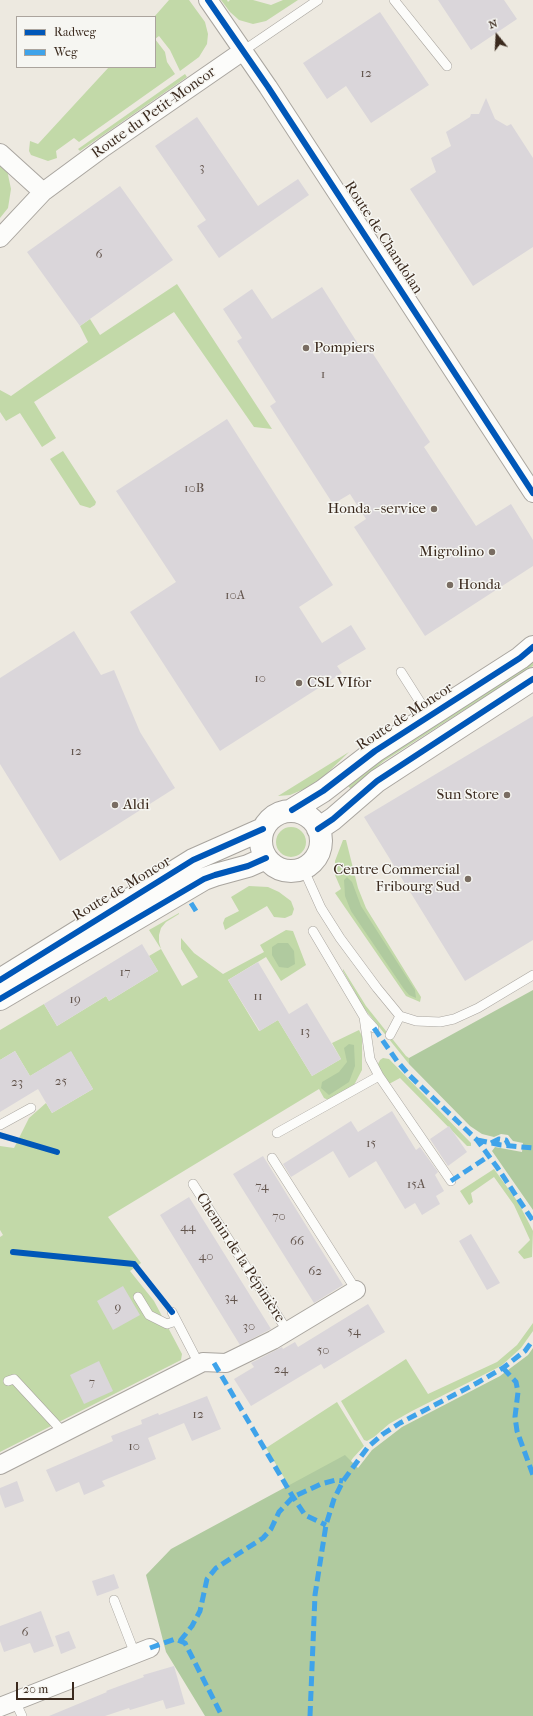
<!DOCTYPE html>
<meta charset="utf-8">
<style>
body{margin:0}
#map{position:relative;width:533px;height:1716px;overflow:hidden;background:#ede9e0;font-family:"IM FELL French Canon",serif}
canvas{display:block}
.legend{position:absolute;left:16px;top:16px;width:140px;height:52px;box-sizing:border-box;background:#f6f6f2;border:1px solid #aba49d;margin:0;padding:5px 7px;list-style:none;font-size:12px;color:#3b2a1e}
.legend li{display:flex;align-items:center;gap:8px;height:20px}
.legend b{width:20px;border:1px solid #aba49d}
.north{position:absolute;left:477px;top:16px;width:40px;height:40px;-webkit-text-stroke:3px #f6f6f2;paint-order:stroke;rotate:342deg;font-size:11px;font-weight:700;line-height:16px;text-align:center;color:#3b2a1e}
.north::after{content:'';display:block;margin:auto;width:14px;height:18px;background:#3b2a1e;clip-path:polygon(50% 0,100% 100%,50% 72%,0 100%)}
.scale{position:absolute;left:16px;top:1682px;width:58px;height:18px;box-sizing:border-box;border:2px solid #3b2a1e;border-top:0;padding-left:5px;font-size:12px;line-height:14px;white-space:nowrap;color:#3b2a1e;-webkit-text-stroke:3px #f6f6f2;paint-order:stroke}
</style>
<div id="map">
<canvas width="533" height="1716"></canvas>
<ul class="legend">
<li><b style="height:5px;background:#0057b8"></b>Radweg</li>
<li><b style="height:5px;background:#3fa3ea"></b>Weg</li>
</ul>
<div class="north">N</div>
<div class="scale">20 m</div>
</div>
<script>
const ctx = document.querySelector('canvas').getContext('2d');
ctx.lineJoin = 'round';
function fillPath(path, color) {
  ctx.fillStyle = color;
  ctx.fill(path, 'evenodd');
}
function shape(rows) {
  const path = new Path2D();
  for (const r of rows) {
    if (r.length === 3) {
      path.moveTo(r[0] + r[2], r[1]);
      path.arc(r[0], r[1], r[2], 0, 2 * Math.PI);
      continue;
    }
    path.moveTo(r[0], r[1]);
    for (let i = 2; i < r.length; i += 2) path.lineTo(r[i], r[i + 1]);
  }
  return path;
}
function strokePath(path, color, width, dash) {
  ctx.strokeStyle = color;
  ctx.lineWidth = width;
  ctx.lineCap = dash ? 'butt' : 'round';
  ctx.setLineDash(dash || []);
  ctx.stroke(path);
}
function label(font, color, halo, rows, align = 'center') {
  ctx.font = font + ' "IM FELL French Canon",serif';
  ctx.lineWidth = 3;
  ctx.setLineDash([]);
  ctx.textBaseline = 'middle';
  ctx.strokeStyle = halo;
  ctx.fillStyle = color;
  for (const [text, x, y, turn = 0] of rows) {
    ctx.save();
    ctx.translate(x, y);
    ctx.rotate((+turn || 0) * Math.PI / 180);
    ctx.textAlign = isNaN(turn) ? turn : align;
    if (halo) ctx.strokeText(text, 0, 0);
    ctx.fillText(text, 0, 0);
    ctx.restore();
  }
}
fillPath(shape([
 [169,0,189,0,205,22,208,34,207,44,199,57,180,71,170,50,159,36,155,39,154,17],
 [221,0,227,0,228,2,230,0,253,0,271,5,283,0,298,0,266,21,253,24,239,20,230,12],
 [155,39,165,52,167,62,175,74,79,142,74,138,56,151,57,158,48,161,31,155,29,151,30,141,38,144,109,67,155,67],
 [185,74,187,77,80,151,78,149],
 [0,165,7,170,11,189,8,208,0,218],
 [177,284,272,429,254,427,174,312,34,402,56,438,42,447,20,413,6,421,0,412,0,390,11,396,88,342,80,326,90,319,100,335],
 [63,451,96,502,95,505,90,508,80,505,50,459],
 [533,661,533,666,384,761,351,789,347,785,367,768],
 [349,752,322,778,309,787,290,795,278,796],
 [291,842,15],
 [343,840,346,840,358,888,366,908,421,997,420,1002,406,996,335,893,341,889,335,875,335,861],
 [249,886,268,887,279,892,291,901,294,909,292,915,285,918,274,917,267,906,225,930,223,923,225,918,239,911,231,897],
 [179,913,179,914,166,922,161,928,159,935,159,942,161,949,182,986,198,977,181,949,181,938,194,953,223,974,264,952,260,945,286,930,293,931,306,965,281,981,266,957,228,980,259,1031,278,1020,312,1076,341,1059,332,1043,359,1030,362,1036,362,1070,354,1085,328,1100,324,1098,319,1089,108,1217,141,1263,130,1271,154,1301,182,1354,181,1360,0,1452,0,1237,3,1235,0,1230,0,1146,14,1148,29,1118,46,1103,52,1113,93,1089,71,1052,30,1076,15,1051,0,1060,0,1030,44,1004,57,1026,106,996,109,1001,158,971,149,956,161,949,149,930],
 [343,969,366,1006,406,1056,409,1058,409,1064,363,1007,343,971],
 [383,1058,389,1059,471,1143,471,1146,467,1146,400,1078,389,1084,380,1071,378,1064,380,1060],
 [494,1169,518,1202,533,1231,532,1257,524,1259,518,1252,530,1240,514,1205,494,1177,471,1193,473,1202,469,1205,460,1191],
 [533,1323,533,1331,521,1348,501,1366,412,1411,389,1424,374,1437,367,1441,364,1440,341,1401,406,1359,428,1394,497,1362,517,1345],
 [337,1402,364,1446,353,1458,341,1476,294,1494,266,1448]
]), '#c2d9a8');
fillPath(shape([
 [347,877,352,882,361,906,415,990,416,998,409,995,404,989,351,911,345,896,344,880],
 [278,943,288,943,294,951,295,964,288,968,279,967,272,955,272,947],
 [533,990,533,1210,492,1151,495,1147,522,1152,523,1143,513,1141,508,1135,501,1134,494,1137,482,1134,470,1126,409,1064,409,1058],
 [349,1044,354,1045,355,1066,349,1082,329,1095,321,1088,322,1082,339,1072,347,1062,344,1048],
 [533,1348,533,1716,205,1716,166,1652,146,1575,171,1549,345,1455,358,1468,372,1450,402,1427,500,1376,528,1355]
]), '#b0ca9f');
fillPath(shape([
 [438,0,504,0,517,19,471,50],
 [380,12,429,85,371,123,346,86,327,99,303,63],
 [486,98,495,119,507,126,511,124,533,158,533,247,473,286,410,189,436,172,431,158,451,146,446,132,470,117,471,114,479,114],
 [197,117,258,206,298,179,309,195,219,258,197,226,206,220,155,146],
 [120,186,173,260,80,326,27,252],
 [322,287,360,347,366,343,430,442,424,447,476,526,511,504,533,540,533,566,425,636,354,527,366,519,350,494,333,504,270,406,276,402,237,341,242,338,223,309,252,289,272,319],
 [227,419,333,585,299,607,322,643,351,625,366,649,337,666,342,673,220,751,130,612,176,582,116,491],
 [74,631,101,675,114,670,140,732,175,788,60,861,0,764,0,678],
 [533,716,533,940,465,981,364,817],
 [142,944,158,971,109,1001,106,996,57,1026,44,1004],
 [258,962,289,1014,307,1003,341,1059,312,1076,278,1020,260,1031,228,980],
 [15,1051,30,1076,71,1051,93,1089,52,1113,38,1089,0,1112,0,1060],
 [392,1111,416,1150,420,1147,438,1172,435,1175,444,1191,436,1196,440,1204,422,1215,415,1203,405,1209,376,1161,349,1178,333,1151,291,1177,283,1164,351,1121,358,1132],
 [449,1126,467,1152,448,1166,430,1139],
 [263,1156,343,1285,314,1303,233,1174],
 [189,1197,271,1329,240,1345,160,1215],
 [471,1234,500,1283,487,1290,459,1241],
 [123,1286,140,1315,113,1330,97,1301],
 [368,1304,385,1332,324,1369,321,1364,251,1406,234,1379,254,1367,251,1363,282,1347,283,1349,295,1342,298,1347],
 [99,1361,113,1391,84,1404,70,1375],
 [207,1396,221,1429,192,1441,184,1423,148,1438,156,1459,102,1481,105,1486,84,1495,79,1482,56,1492,46,1470,113,1441,111,1436,142,1424,141,1420,158,1413,159,1415],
 [17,1481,24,1501,5,1508,0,1494,0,1488],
 [114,1574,119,1588,97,1596,92,1581],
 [41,1611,54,1646,34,1653,30,1643,4,1652,0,1641,0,1626],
 [69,1631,76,1648,61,1654,55,1636],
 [174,1666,185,1704,166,1709,163,1700,130,1710,129,1708,105,1716,49,1716,107,1692,106,1691,144,1677,143,1675]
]), '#dad6da');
const service = shape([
 [394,0,447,66],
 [243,51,318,0],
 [401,672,429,716],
 [303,868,321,908,340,938,377,988,400,1016,416,1021,440,1022,454,1019,478,1008,533,975],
 [313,931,364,1017,374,1028],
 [390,1035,400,1016],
 [379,1076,451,1181],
 [0,1125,31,1108],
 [277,1133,379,1076,370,1059,364,1017],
 [272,1158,356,1290],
 [193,1184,288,1332],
 [138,1297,149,1315,167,1324,176,1321],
 [172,1312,199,1364],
 [8,1381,14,1379,64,1433],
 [114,1600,135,1654],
 [15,1701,22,1716]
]);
const minor = shape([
 [208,0,268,87,533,493],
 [0,153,43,192],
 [0,238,43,192,104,147,243,51],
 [0,1465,203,1362,226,1363,273,1340,356,1290],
 [0,1707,150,1648]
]);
const secondary = shape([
 [292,810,323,791,375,751,520,658,533,647],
 [291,841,30],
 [318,829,333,819,377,781,533,679],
 [0,980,193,860,263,829],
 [0,999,204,879,215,875,248,866,266,858]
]);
strokePath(service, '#a9a59f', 10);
strokePath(minor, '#a9a59f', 20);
strokePath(secondary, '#a9a59f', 24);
strokePath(service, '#fcfcfa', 9);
strokePath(minor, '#fcfcfa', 18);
strokePath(secondary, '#fcfcfa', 22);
strokePath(shape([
 [191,903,196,911],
 [374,1028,397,1061,409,1075,477,1140,497,1167,533,1221],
 [477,1140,501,1145,533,1148],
 [491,1143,499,1139,506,1140,509,1146],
 [451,1181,489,1156],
 [214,1363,293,1497,305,1515,326,1525],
 [503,1368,516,1382,518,1392,515,1417,517,1431,533,1475],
 [180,1641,192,1626,200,1611,207,1579,216,1568,263,1538,271,1529,279,1512,293,1497,321,1484,336,1480,343,1481],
 [150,1648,175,1639,185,1643,222,1716],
 [310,1716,315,1595,326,1525,334,1499,343,1481,368,1447,383,1434,400,1423,477,1383,503,1368,525,1351,533,1340]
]), '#3fa3ea', 5, [10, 5]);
strokePath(shape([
 [208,0,268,87,533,493],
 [292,810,323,791,375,751,520,658,533,647],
 [318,829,333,819,377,781,533,679],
 [0,980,193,860,263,829],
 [0,999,204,879,215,875,248,866,266,858],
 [0,1135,57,1152],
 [13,1252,134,1264,172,1312]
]), '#0057b8', 6);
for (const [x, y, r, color] of [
 [306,348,4,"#796d62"],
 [434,509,4,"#796d62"],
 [492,552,4,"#796d62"],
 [450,585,4,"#796d62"],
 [299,683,4,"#796d62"],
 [507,795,4,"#796d62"],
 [115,805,4,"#796d62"],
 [468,879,4,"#796d62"]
]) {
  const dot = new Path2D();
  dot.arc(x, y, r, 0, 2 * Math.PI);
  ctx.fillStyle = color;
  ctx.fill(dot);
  strokePath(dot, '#f6f6f2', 1.5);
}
label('13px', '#63554d', null, [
 ["12",366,74],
 ["3",202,168],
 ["6",99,255],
 ["1",323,375],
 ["10B",194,489],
 ["10A",235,596],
 ["10",260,679],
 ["12",76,752],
 ["17",125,973],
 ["11",258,997],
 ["19",75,1000],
 ["13",305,1032],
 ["25",61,1082],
 ["23",17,1083],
 ["15",371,1144],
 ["15A",416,1185],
 ["74",262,1187],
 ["70",279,1217],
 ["44",188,1228],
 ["66",297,1242],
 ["40",206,1257],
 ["62",315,1272],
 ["34",231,1298],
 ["9",118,1308],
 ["30",249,1327],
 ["54",354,1332],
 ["50",323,1351],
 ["24",281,1370],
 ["7",92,1383],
 ["12",198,1415],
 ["10",134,1447],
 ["6",25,1633]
]);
label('15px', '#3b2a1e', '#f6f6f2', [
 ["Route du Petit-Moncor",154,113,-35],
 ["Route de Chandolan",383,238,57],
 ["Route de Moncor",405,717,-33],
 ["Route de Moncor",122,889,-31],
 ["Chemin de la Pépinière",240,1258,57]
]);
label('15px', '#3b2a1e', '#f6f6f2', [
 ["Pompiers",314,348],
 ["Honda - service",426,509,"right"],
 ["Migrolino",484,552,"right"],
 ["Honda",458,585],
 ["CSL VIfor",307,683],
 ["Sun Store",499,795,"right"],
 ["Aldi",123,805],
 ["Centre Commercial",460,870,"right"],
 ["Fribourg Sud",460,887,"right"]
], 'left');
</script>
